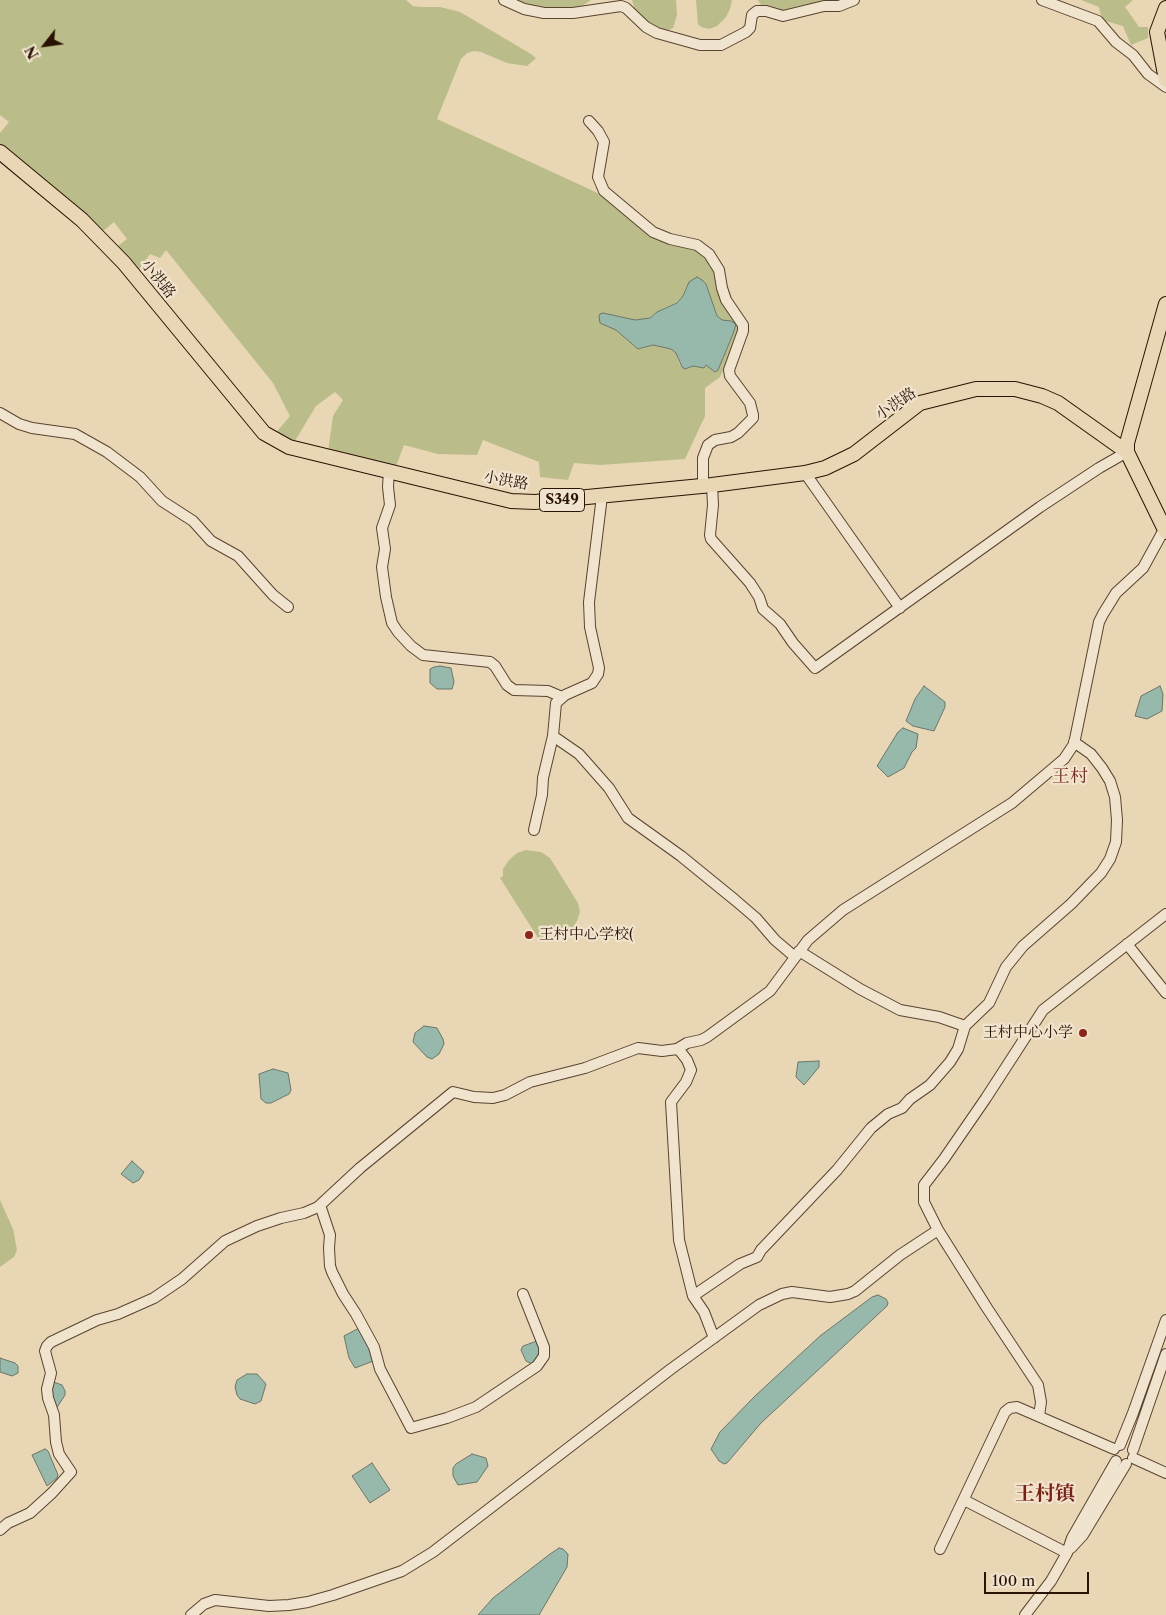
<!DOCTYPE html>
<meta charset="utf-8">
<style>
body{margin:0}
#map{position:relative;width:1166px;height:1615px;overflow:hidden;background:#e8d6b4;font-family:"Libre Caslon Text",serif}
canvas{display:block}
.north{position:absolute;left:20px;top:20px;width:50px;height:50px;-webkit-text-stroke:4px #f0e4ce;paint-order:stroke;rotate:240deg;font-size:14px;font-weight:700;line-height:20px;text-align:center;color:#2a1204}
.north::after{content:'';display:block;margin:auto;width:18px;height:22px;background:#2a1204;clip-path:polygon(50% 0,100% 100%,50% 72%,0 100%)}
.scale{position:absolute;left:984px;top:1572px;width:105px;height:22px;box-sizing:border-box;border:2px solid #2a1204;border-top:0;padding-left:6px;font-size:15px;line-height:18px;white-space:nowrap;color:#2a1204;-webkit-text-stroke:4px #f0e4ce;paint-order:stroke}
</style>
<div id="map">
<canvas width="1166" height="1615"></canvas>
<div class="north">N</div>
<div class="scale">100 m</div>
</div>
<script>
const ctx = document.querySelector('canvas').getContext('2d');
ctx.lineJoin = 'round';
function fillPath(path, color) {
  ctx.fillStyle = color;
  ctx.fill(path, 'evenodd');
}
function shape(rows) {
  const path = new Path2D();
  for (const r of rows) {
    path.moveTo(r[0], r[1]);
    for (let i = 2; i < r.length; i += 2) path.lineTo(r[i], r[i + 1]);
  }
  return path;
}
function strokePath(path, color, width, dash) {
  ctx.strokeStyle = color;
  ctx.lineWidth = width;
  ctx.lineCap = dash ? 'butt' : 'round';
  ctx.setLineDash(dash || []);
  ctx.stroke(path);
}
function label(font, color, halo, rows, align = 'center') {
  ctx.font = font + ' "Libre Caslon Text","Noto Serif SC",serif';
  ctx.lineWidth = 4.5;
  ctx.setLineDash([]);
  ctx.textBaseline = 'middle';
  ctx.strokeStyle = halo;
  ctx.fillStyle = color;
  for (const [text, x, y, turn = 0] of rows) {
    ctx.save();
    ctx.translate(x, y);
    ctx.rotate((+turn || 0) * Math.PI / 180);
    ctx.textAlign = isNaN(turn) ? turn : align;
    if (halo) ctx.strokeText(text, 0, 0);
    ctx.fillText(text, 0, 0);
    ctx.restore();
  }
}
fillPath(shape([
 [0,0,406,0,413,6,420,7,440,7,460,12,531,54,536,58,527,66,507,63,481,52,474,51,467,53,461,59,437,119,602,195,655,238,692,248,708,261,716,274,740,328,739,336,720,377,705,388,705,416,685,459,600,465,574,463,568,480,540,477,539,462,483,440,477,455,438,454,404,445,396,466,328,452,333,416,343,400,335,392,316,406,293,444,274,435,290,416,273,383,166,250,160,258,150,254,138,271,118,246,127,239,114,222,102,232,75,206,0,144,0,133,9,122,0,115],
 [702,280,706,284,717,316,722,320,736,324,733,334,718,370,706,365,704,368,693,366,685,369,680,365,676,353,671,349,653,345,641,349,635,347,619,332,611,327,603,313,635,320,648,319,657,312,676,303,683,296,687,285],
 [515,0,591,0,579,8,542,8,530,6],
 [632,0,676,0,677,15,673,28,666,31,644,24,635,10],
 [696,0,732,0,730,9,726,17,717,26,709,29,701,27,698,24],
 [758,0,840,0,782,13,762,7],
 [1081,0,1133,0,1125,7,1139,27,1148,27,1148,38,1131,45,1123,26,1102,20,1099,7],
 [526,850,541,852,550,858,578,903,580,912,577,921,572,929,565,934,556,937,547,936,540,941,500,878,503,876,503,869,509,860,517,853],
 [0,1200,13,1229,17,1250,14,1257,0,1267]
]), '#babd8a');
const water = shape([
 [697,277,702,280,706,284,717,316,722,320,731,321,736,324,733,334,718,370,715,372,706,365,704,368,693,366,685,369,682,367,676,353,671,349,653,345,638,349,616,330,600,323,599,316,600,314,603,313,635,320,650,318,657,312,677,303,683,296,689,282,697,277],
 [440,666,451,668,454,682,452,689,437,689,430,683,430,669,434,667,440,666],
 [924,686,945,702,945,707,934,731,913,726,906,721,915,699,924,686],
 [1160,686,1163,694,1162,711,1147,719,1135,716,1141,696,1160,686],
 [903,728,918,734,916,748,912,752,904,768,888,777,877,766,898,732,903,728],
 [424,1026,437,1028,443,1039,444,1044,439,1054,432,1059,427,1057,413,1042,415,1033,424,1026],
 [819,1061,819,1067,804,1085,796,1077,798,1062,819,1061],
 [273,1069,288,1073,291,1090,289,1094,271,1103,266,1103,261,1099,259,1074,273,1069],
 [132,1161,144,1172,139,1180,133,1183,121,1174,132,1161],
 [878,1295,886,1299,888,1303,887,1306,761,1423,727,1463,724,1464,719,1461,711,1449,720,1432,755,1396,820,1336,872,1297,878,1295],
 [361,1327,376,1360,355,1368,349,1358,344,1336,361,1327],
 [537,1341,541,1355,534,1365,526,1361,521,1350,523,1346,537,1341],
 [0,1358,15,1363,18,1366,18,1373,12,1376,0,1372,0,1358],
 [247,1374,257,1374,266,1384,261,1401,255,1404,240,1399,237,1395,235,1387,237,1380,247,1374],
 [51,1381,62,1385,65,1391,65,1395,56,1409,52,1402,51,1381],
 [45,1449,48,1451,58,1475,57,1478,47,1486,32,1455,45,1449],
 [472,1454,486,1458,488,1466,477,1482,458,1485,453,1476,453,1468,456,1464,472,1454],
 [372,1463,390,1490,370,1503,352,1476,372,1463],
 [559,1548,563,1549,568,1554,567,1567,539,1615,478,1615,493,1598,550,1554,559,1548]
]);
fillPath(water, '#97b9ac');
strokePath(water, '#6b7669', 1);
const minor = shape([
 [504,0,524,9,544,13,573,13,621,6,626,8,646,27,657,33,700,45,721,45,746,32,750,28,752,15,757,11,766,11,783,16,824,6,839,6,854,0],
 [1042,0,1098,21,1116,42,1133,55,1148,74,1166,87],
 [589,121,598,131,604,142,598,177,604,191,653,232,670,239,697,245,709,254,719,270,722,288,726,300,743,325,743,331,729,370,730,376,750,403,753,415,753,418,738,433,731,437,715,440,708,445,703,458,703,486],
 [0,413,19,424,32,428,75,434,107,452,140,477,162,501,193,521,211,541,238,556,273,595,288,607],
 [389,470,388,487,390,505,382,528,385,549,382,567,386,597,392,623,398,632,411,646,423,655,490,662,495,666,507,685,514,690,548,691,562,697],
 [805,473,900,608],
 [712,485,713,505,710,535,711,539,750,583,759,597,763,609,780,624,793,643,815,668,1040,507,1099,468,1127,452],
 [553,736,579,754,609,788,628,818,681,856,735,900,756,918,775,940,795,957],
 [534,830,542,795,543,778,553,736,556,703,565,695,592,683,598,674,599,668,590,627,589,602,602,496],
 [1127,944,1166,993],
 [799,951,860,989,900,1010,939,1017,965,1026],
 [677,1049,687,1043,701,1040,707,1037,770,991,808,940,843,910,1012,803,1064,759,1074,744,1099,622,1103,614,1116,593,1143,568,1166,526],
 [320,1205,330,1235,329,1248,330,1266,332,1272,343,1294,356,1314,374,1347,380,1369,411,1428,447,1418,476,1407,537,1366,544,1356,544,1347,523,1294],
 [693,1296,740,1264,757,1257,761,1250,837,1170,871,1128,888,1114,902,1108,910,1099,930,1085,950,1062,958,1049,965,1026,989,1003,1006,967,1023,946,1071,904,1101,873,1110,859,1116,842,1117,820,1115,797,1110,781,1102,768,1091,754,1074,742],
 [1039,1416,1041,1402,1038,1385,987,1308,938,1230,924,1202,924,1185,944,1159,986,1098,1043,1010,1166,914],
 [1120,1445,1133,1413,1166,1320],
 [1133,1450,1166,1354],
 [1133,1458,1166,1473],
 [964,1500,1067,1553],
 [0,1530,8,1523,30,1513,52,1493,71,1472,59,1454,56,1442,54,1415,48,1398,47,1389,51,1373,45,1351,47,1346,51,1342,97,1320,118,1314,154,1298,182,1279,225,1241,257,1226,281,1218,304,1213,318,1207,360,1168,453,1092,474,1097,493,1098,505,1095,530,1082,585,1068,638,1048,662,1051,677,1049,680,1051,687,1060,691,1070,686,1082,671,1102,679,1240,693,1296,704,1312,714,1338],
 [1071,1548,1083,1535,1126,1464],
 [940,1549,1005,1412,1010,1408,1017,1407,1114,1449],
 [191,1615,204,1604,215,1600,269,1606,289,1605,308,1602,333,1595,402,1571,433,1552,671,1369,759,1305,782,1294,792,1292,830,1297,848,1294,855,1291,900,1255,938,1230],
 [1025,1615,1051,1581,1067,1553,1072,1538,1116,1461]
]);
const major = shape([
 [1166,8,1157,32,1166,80],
 [0,152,82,220,124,263,264,433,289,447,511,501,535,502,712,485,805,473,825,468,854,454,920,403,976,389,1015,389,1042,396,1058,403,1127,452,1166,532],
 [1127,452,1127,443,1166,304]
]);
strokePath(minor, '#5a4330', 12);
strokePath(major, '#2a1204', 16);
strokePath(minor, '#f0e4ce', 10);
strokePath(major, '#e8d6b4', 14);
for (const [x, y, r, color] of [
 [529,935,5,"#8f2418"],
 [1083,1033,5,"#8f2418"]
]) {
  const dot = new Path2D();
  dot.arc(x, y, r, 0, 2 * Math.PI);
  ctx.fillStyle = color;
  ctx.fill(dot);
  strokePath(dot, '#f0e4ce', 2);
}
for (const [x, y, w] of [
 [562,500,45]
]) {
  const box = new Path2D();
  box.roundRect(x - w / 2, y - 11.5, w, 23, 4);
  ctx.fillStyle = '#f0e4ce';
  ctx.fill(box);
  strokePath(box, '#2a1204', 1);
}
label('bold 14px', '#2a1204', null, [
 ["S349",562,500]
]);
label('15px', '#2a1204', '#f0e4ce', [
 ["小洪路",158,279,51],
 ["小洪路",896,404,-34],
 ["小洪路",506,481,10]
]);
label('15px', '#2a1204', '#f0e4ce', [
 ["王村中心学校(",539,935],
 ["王村中心小学",1073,1033,"right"]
], 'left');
label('18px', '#7a1f14', '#f0e4ce', [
 ["王村",1070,777]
]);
label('bold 20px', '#7a1f14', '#f0e4ce', [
 ["王村镇",1045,1494]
]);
</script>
